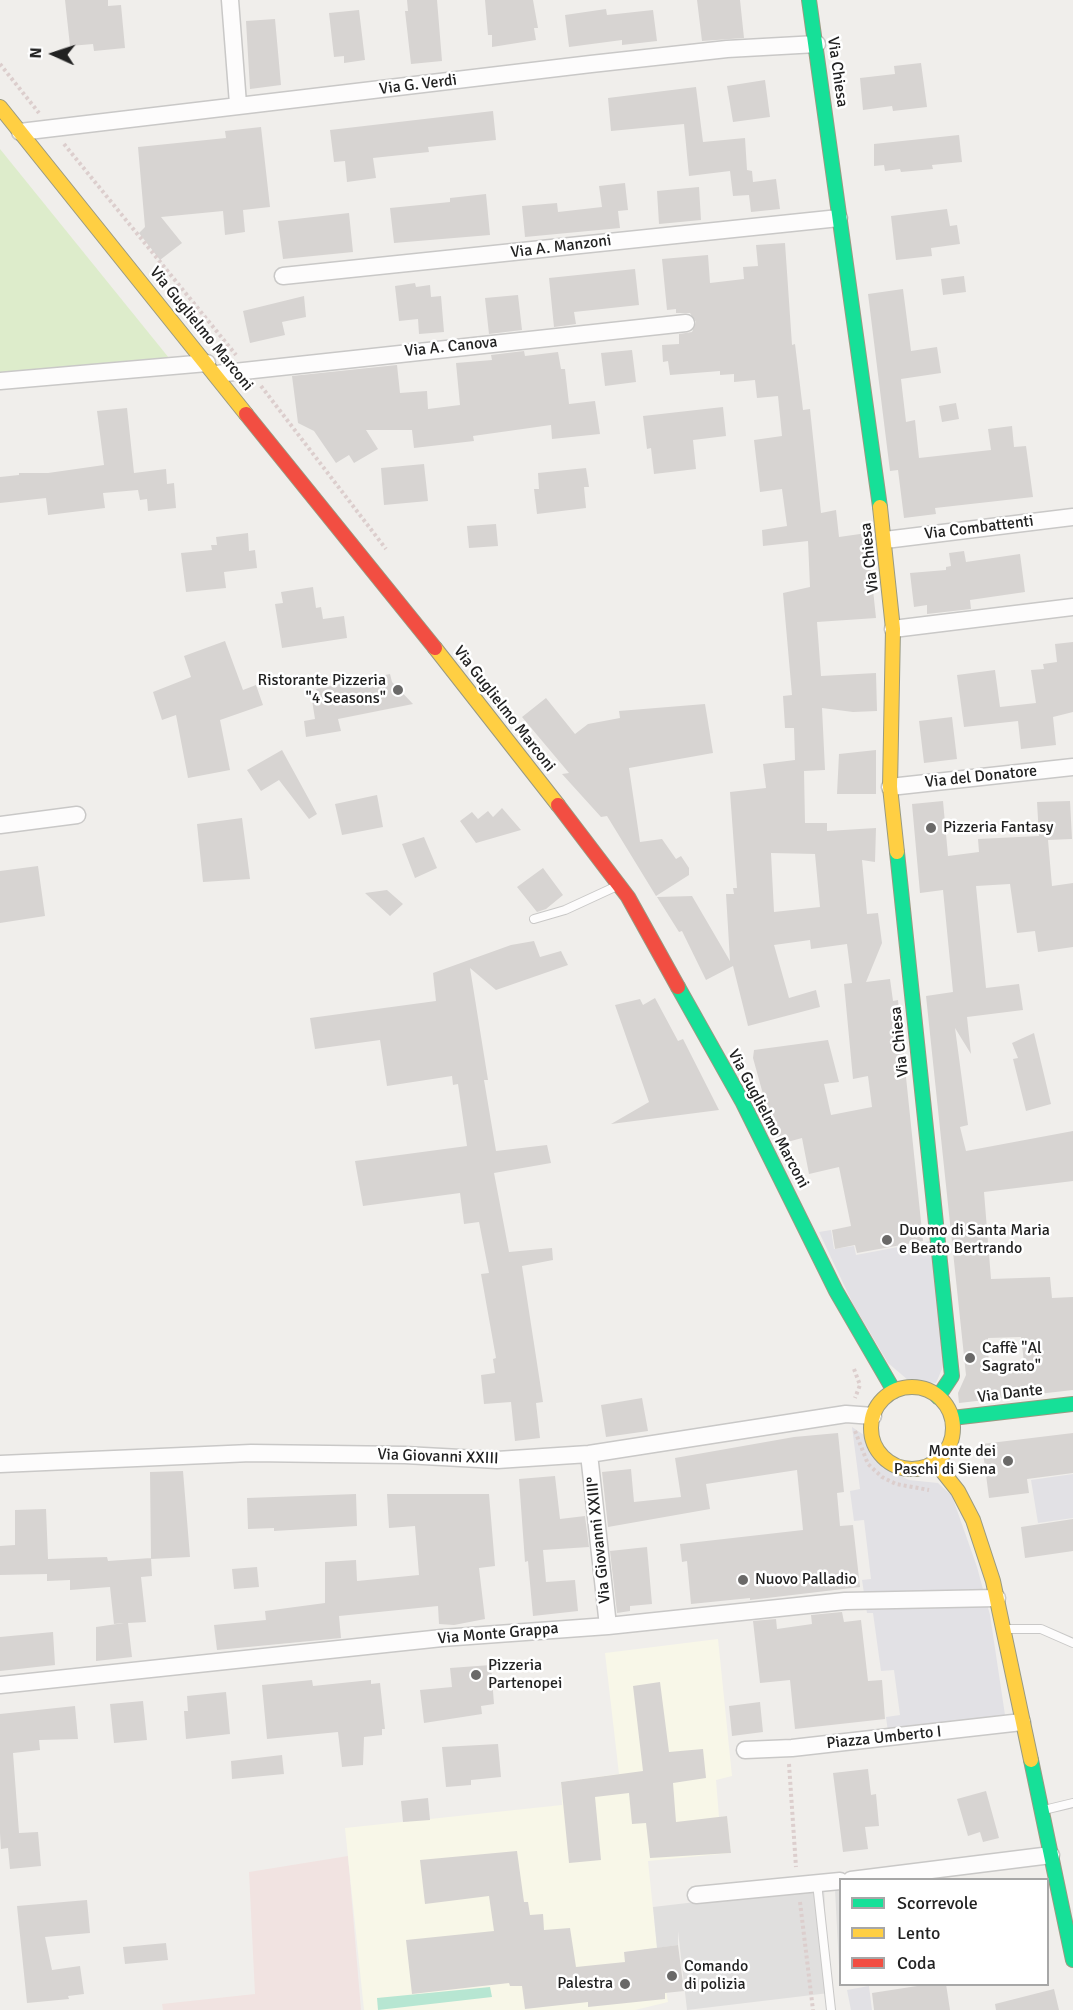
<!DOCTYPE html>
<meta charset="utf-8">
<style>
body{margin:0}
#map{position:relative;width:1073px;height:2010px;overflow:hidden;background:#f0eeeb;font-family:Signika,sans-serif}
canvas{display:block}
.legend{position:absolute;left:839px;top:1878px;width:210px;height:108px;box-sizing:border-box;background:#fff;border:2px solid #a7a7a7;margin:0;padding:8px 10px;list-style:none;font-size:18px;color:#222}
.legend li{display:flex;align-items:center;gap:12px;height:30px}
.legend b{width:30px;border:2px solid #a7a7a7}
.north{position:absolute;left:24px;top:24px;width:60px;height:60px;-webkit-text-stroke:4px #fff;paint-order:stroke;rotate:273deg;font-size:16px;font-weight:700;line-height:24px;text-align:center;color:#222}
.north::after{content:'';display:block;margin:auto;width:21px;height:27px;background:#222;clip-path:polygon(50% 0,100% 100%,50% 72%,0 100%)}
</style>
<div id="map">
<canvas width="1073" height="2010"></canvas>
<ul class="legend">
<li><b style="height:8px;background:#16e098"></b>Scorrevole</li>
<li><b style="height:8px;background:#ffcf43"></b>Lento</li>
<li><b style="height:8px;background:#f24e42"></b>Coda</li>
</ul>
<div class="north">N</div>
</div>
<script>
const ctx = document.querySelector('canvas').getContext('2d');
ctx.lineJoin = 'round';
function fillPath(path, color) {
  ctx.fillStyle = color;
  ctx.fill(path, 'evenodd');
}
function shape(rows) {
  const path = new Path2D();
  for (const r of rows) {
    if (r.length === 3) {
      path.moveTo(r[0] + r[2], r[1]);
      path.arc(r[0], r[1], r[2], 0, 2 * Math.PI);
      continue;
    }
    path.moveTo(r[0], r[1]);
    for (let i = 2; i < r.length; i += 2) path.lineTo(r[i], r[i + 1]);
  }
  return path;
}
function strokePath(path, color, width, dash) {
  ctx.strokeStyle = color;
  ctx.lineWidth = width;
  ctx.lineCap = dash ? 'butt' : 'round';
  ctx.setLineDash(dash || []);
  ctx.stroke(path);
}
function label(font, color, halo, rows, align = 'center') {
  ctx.font = font + ' Signika,sans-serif';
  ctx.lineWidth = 5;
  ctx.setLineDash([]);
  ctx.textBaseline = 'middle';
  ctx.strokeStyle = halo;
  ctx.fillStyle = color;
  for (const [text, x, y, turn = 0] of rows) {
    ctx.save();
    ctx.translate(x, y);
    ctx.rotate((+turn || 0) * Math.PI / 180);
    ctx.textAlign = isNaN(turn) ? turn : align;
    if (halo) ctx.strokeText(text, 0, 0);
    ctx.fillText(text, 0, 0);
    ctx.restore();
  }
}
fillPath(shape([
 [348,1856,361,2010,163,2010,162,2004,255,1994,249,1872]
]), '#f1e3e1');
fillPath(shape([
 [718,1639,732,1776,716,1780,719,1817,727,1816,731,1853,648,1861,657,1948,624,1952,661,1958,668,2002,635,2010,364,2010,345,1828,562,1805,561,1782,619,1774,605,1653]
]), '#f8f7e8');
fillPath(shape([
 [0,149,169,358,0,375]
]), '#ddeccb');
fillPath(shape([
 [490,1987,492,1997,378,2010,377,1998]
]), '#b7e6d2');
fillPath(shape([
 [824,1887,829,1993,687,2010,678,1931,678,1945,657,1948,653,1907],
 [840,1888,840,1984,849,1985,840,1986,835,1889]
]), '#e0dfde');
fillPath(shape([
 [831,1230,834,1249,854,1246,856,1255,935,1240,945,1362,936,1383,908,1380,888,1363,853,1304,819,1232],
 [852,1427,864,1435,883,1468,909,1480,938,1483,952,1496,977,1567,990,1615,1005,1715,1003,1718,888,1732,886,1717,900,1715,894,1670,881,1671,873,1613,867,1613,862,1580,871,1579,864,1520,854,1521,850,1491,860,1489],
 [1073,1474,1073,1518,1038,1523,1031,1480],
 [869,1986,872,2010,851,2010,847,1990]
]), '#e2e1e5');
fillPath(shape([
 [65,0,108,0,108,6,121,5,125,48,94,51,93,44,70,46],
 [407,0,437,0,442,61,411,64,405,11,408,11],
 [485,0,533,0,538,28,534,28,536,40,492,47,492,35,488,35],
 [697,0,740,0,744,38,702,41],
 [606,9,607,15,653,10,657,41,622,45,622,40,569,47,565,15],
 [359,10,365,60,344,63,344,56,334,57,329,13],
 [275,19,281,85,250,89,246,21],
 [921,63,927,107,893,111,892,106,863,110,860,78,895,74,894,66],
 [765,80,770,117,733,122,727,86],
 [696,87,703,142,745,138,747,170,752,171,753,182,776,179,780,209,751,212,749,195,733,196,730,171,689,176,684,124,611,131,608,98],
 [493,111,496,140,428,147,429,152,373,158,376,178,347,182,345,161,334,162,330,130],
 [261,127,270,207,243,210,245,232,225,235,223,211,161,217,182,243,160,260,139,233,145,227,138,147,226,138,225,131],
 [959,135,962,162,932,165,933,169,901,172,900,169,885,171,884,165,874,166,874,144],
 [625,183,628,210,618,211,620,228,525,237,522,206,557,203,558,212,602,207,599,186],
 [699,187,701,220,659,224,657,191],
 [486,194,490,235,394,243,390,208,450,202,450,198],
 [947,209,950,226,957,225,960,244,931,248,932,256,896,260,891,216],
 [349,213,353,252,283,259,278,221],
 [785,243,792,345,795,344,803,410,810,409,821,513,836,510,839,537,867,533,876,618,817,622,821,676,876,673,877,711,853,712,822,708,825,770,804,771,805,823,827,823,827,831,876,828,875,862,862,860,867,914,878,913,882,943,866,982,890,979,893,1001,898,1000,923,1241,857,1253,855,1245,835,1249,832,1230,851,1226,839,1167,809,1174,802,1138,780,1144,771,1123,753,1058,754,1050,828,1040,839,1082,824,1084,831,1115,872,1107,868,1076,853,1079,844,984,852,983,847,944,811,949,810,940,774,945,789,998,816,990,820,1007,748,1026,733,966,706,980,682,931,679,932,657,897,692,896,730,961,726,894,734,894,733,888,737,888,730,792,766,788,763,764,795,760,794,728,785,728,783,696,792,695,783,593,810,587,808,541,763,546,762,530,787,526,782,489,760,492,754,440,782,436,778,396,757,398,755,380,734,382,734,374,720,375,720,371,670,375,668,361,663,362,662,345,679,344,679,334,692,332,696,322,690,313,676,313,676,309,667,310,662,259,708,255,710,283,744,279,743,267,758,266,756,245],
 [771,853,815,854,820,907,774,912],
 [635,269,639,305,574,312,576,324,554,327,549,278],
 [964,276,966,292,943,295,941,279],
 [415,283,416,287,430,285,431,297,441,296,444,332,419,334,418,319,399,321,395,286],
 [903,289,911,351,937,347,941,373,901,379,906,422,915,420,919,458,991,450,988,429,1012,426,1014,447,1026,446,1033,497,935,508,936,514,904,518,898,470,890,471,868,294],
 [518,295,522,330,489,334,485,298],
 [304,296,306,317,282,322,285,335,250,343,243,311],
 [632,350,636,382,605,386,601,353],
 [524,351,525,356,558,352,561,369,565,369,569,404,595,401,600,434,552,439,551,425,473,436,474,441,414,448,412,430,366,430,378,449,354,463,349,455,336,463,314,431,298,423,292,376,397,365,400,393,427,391,428,409,460,405,456,363,492,360,491,355],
 [956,403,959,419,942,422,939,406],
 [723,407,726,436,693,440,696,469,654,474,651,448,647,449,643,416],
 [127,408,134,473,166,469,167,484,174,483,176,508,148,511,147,499,140,500,138,490,103,493,105,508,48,515,46,498,0,503,0,477,19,475,19,473,48,473,104,465,97,411],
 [424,464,428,501,384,505,381,468],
 [586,468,589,487,584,487,586,508,537,514,534,489,539,489,538,473],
 [496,524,498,546,469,548,467,526],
 [248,533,249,551,255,550,257,568,224,572,226,588,186,592,181,553,212,550,211,545,217,545,216,537],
 [964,551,966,562,1020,554,1025,592,970,600,971,609,927,614,927,605,914,607,910,573,946,570,946,567,951,566,949,553],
 [313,587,316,608,321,607,323,619,344,616,347,638,282,648,275,604,283,603,281,592],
 [225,641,243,690,256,685,263,705,220,720,230,770,188,778,176,715,162,720,153,692,191,677,184,656],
 [1073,642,1073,712,1053,717,1056,745,1021,749,1018,721,964,727,957,675,995,670,1000,707,1036,703,1031,670,1044,669,1043,664,1057,662,1055,644],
 [390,674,392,682,413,704,338,719,341,731,306,737,304,721,315,719,311,694,317,692,316,689],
 [546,698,575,734,588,724,620,718,619,711,705,704,713,753,629,768,640,842,662,839,676,859,681,856,689,868,689,875,656,896,607,816,601,817,562,774,569,773,522,717],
 [952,717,957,759,924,763,919,721],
 [282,750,317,814,309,819,279,780,261,791,247,770],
 [876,750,876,794,837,794,839,754],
 [377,795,383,827,342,835,335,804],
 [943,801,948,856,979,852,978,839,1039,836,1037,802,1070,801,1072,839,1048,840,1052,886,1073,883,1073,947,1038,952,1035,931,1017,933,1010,884,976,886,986,988,1019,984,1023,1010,967,1017,971,1054,955,1028,968,1125,960,1127,966,1151,1073,1131,1073,1181,984,1192,991,1279,1050,1277,1052,1298,1073,1297,1073,1390,959,1403,958,1393,966,1375,926,996,953,992,943,890,920,893,912,804],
 [1021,1337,1025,1370,989,1373,988,1338],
 [502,808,521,830,476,843,460,821,472,812,478,819,488,811,493,817],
 [242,818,250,879,203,882,197,824],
 [424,837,437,868,415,878,402,844],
 [38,866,45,916,0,923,0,871],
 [543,868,563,895,546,909,537,912,517,887],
 [387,890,403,904,390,916,365,893],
 [534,941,540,957,561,951,568,965,496,990,470,968,488,1080,484,1080,496,1151,547,1145,551,1163,494,1173,509,1252,552,1248,553,1260,522,1266,543,1402,536,1403,540,1438,515,1441,511,1402,484,1404,481,1375,495,1373,493,1359,496,1358,481,1274,489,1273,479,1222,464,1224,460,1193,363,1206,355,1161,467,1146,458,1084,453,1085,452,1076,387,1086,380,1040,315,1049,310,1018,436,1001,433,973,511,945],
 [655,998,678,1041,683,1039,719,1110,611,1124,649,1102,615,1005,640,999,643,1005],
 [1034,1033,1051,1104,1026,1111,1013,1059,1018,1058,1012,1043],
 [642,1398,648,1431,606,1437,601,1405],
 [838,1433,844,1492,837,1493,840,1526,853,1525,860,1587,750,1600,750,1598,691,1604,687,1561,682,1562,680,1544,803,1530,797,1470,706,1484,710,1509,608,1527,602,1472,631,1469,634,1502,681,1497,675,1458,794,1437],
 [1073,1433,1073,1473,1027,1479,1029,1493,989,1498,982,1444],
 [183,1471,190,1557,151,1559,150,1472],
 [555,1476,560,1519,585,1516,589,1547,543,1550,546,1582,575,1580,578,1611,533,1616,528,1561,525,1562,519,1479],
 [356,1494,357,1526,274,1531,274,1528,248,1529,247,1498],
 [387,1494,489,1494,495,1566,479,1568,485,1619,454,1625,439,1624,438,1606,339,1616,341,1638,217,1650,214,1625,266,1620,265,1611,325,1603,325,1562,356,1560,357,1581,419,1575,415,1526,389,1528],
 [46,1509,48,1559,107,1557,108,1561,151,1558,152,1576,141,1577,146,1622,128,1623,132,1657,96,1661,96,1627,124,1623,114,1624,110,1587,70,1590,70,1580,47,1581,47,1574,0,1575,0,1546,15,1545,15,1510],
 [1073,1519,1073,1551,1025,1558,1021,1527],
 [647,1547,652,1604,630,1606,630,1611,617,1613,610,1551],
 [257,1567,259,1587,234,1589,232,1569],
 [842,1612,844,1622,861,1620,868,1681,882,1680,885,1719,795,1729,790,1680,760,1683,753,1621,776,1619,777,1629,812,1624,811,1615],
 [53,1632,55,1665,0,1671,0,1637],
 [491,1665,494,1704,481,1706,482,1714,424,1723,420,1690,452,1687,450,1668],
 [312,1680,313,1686,371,1680,371,1684,380,1683,385,1729,382,1729,382,1735,364,1737,363,1765,342,1767,338,1732,267,1739,262,1685],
 [660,1682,669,1752,703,1749,706,1778,673,1783,676,1822,727,1816,731,1853,650,1858,646,1823,632,1824,629,1793,595,1797,601,1860,569,1863,561,1782,643,1771,633,1686],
 [226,1692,230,1734,186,1739,184,1711,188,1711,187,1696],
 [143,1701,147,1740,114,1743,110,1704],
 [760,1702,763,1732,732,1736,729,1706],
 [75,1706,78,1739,39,1740,40,1750,13,1753,19,1833,38,1832,41,1866,10,1869,8,1848,1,1849,0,1833,0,1714],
 [498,1744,501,1777,471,1780,471,1785,446,1787,442,1747],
 [282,1755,284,1774,232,1779,231,1761],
 [868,1769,871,1795,876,1794,879,1826,865,1827,868,1849,843,1852,833,1773],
 [986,1791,999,1838,983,1842,980,1832,968,1836,957,1799],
 [428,1798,430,1820,403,1822,401,1801],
 [517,1851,524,1902,528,1902,530,1915,543,1914,544,1930,570,1928,576,1967,625,1962,624,1952,678,1945,684,1991,665,1993,665,1999,588,2007,588,2002,525,2009,522,1986,510,1986,509,1983,412,1994,406,1940,494,1931,489,1896,425,1904,420,1860],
 [87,1900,90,1933,45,1937,52,1970,80,1966,84,1994,68,1996,69,1999,27,2003,17,1906],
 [166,1943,168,1960,125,1964,123,1947],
 [930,1984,946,1984,950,2010,874,2010,872,1993],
 [1054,1989,1059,2010,996,2010,995,2004]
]), '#d7d4d2');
const lane = shape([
 [534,919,565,910,617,886],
 [1007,1629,1041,1629,1073,1643],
 [1044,1810,1073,1803],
 [817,1883,831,2010]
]);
const street = shape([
 [230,0,238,104],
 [20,132,591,64,727,49,817,44],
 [283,276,839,218],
 [216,374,686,323],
 [0,381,207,363],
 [885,540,1073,517],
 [893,629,1073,607],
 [890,787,1073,767],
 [0,825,77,815],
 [589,1454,608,1626],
 [0,1464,251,1453,405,1455,497,1460,589,1454,846,1414,873,1416],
 [0,1685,442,1638,608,1626,845,1601,997,1598],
 [745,1750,792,1748,1022,1722],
 [851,1880,1051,1855],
 [696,1895,840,1881]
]);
const fast = shape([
 [809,0,880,507],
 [897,852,952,1376,938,1397],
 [678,987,742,1101,836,1291,894,1391],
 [952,1418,1073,1404],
 [1031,1760,1073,1960]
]);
const slow = shape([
 [0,107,246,414],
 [880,507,893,629,890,787,897,852],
 [435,648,558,805],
 [912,1428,41],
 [935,1462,958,1491,973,1520,993,1581,1031,1760]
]);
const jam = shape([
 [246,414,435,648],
 [558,805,628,897,678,987]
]);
strokePath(lane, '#c9c8c7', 10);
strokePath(street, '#c9c8c7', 19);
strokePath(fast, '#999a82', 16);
strokePath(slow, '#999a82', 16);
strokePath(jam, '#999a82', 16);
strokePath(shape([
 [0,64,39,113],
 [64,144,236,355],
 [261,386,386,549],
 [854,1369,860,1385,855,1398],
 [855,1431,868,1464,882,1477,896,1484,929,1490],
 [789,1764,796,1867],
 [800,1902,813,2010]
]), '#dccecd', 4, [3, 3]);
strokePath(lane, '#fdfcfc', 8);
strokePath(street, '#fdfcfc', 16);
strokePath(fast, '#16e098', 14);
strokePath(slow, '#ffcf43', 14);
strokePath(jam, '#f24e42', 14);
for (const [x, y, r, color] of [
 [398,690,6,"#6a6968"],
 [931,828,6,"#6a6968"],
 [887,1240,6,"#6a6968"],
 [970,1358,6,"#6a6968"],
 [1008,1461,6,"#6a6968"],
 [743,1580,6,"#6a6968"],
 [476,1675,6,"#6a6968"],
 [672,1976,6,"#6a6968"],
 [625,1984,6,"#6a6968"]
]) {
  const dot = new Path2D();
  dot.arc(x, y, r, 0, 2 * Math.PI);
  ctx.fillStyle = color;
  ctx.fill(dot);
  strokePath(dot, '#fff', 2);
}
label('16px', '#222', '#fff', [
 ["Via Chiesa",837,72,82],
 ["Via G. Verdi",418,85,-7],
 ["Via A. Manzoni",561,247,-7],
 ["Via Guglielmo Marconi",201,329,51],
 ["Via A. Canova",451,347,-6],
 ["Via Combattenti",979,528,-7],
 ["Via Chiesa",870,558,-96],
 ["Via Guglielmo Marconi",504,709,52],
 ["Via del Donatore",981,777,-6],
 ["Via Chiesa",900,1042,-96],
 ["Via Guglielmo Marconi",768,1119,62],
 ["Via Dante",1010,1394,-7],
 ["Via Giovanni XXIII",438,1457,2],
 ["Via Giovanni XXIII°",599,1540,-96],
 ["Via Monte Grappa",498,1634,-5],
 ["Piazza Umberto I",884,1738,-6]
]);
label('16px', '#222', '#fff', [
 ["Ristorante Pizzeria",386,681,"right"],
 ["\"4 Seasons\"",386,699,"right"],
 ["Pizzeria Fantasy",943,828],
 ["Duomo di Santa Maria",899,1231],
 ["e Beato Bertrando",899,1249],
 ["Caffè \"Al",982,1349],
 ["Sagrato\"",982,1367],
 ["Monte dei",996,1452,"right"],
 ["Paschi di Siena",996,1470,"right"],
 ["Nuovo Palladio",755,1580],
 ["Pizzeria",488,1666],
 ["Partenopei",488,1684],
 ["Comando",684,1967],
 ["di polizia",684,1985],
 ["Palestra",613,1984,"right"]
], 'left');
</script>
